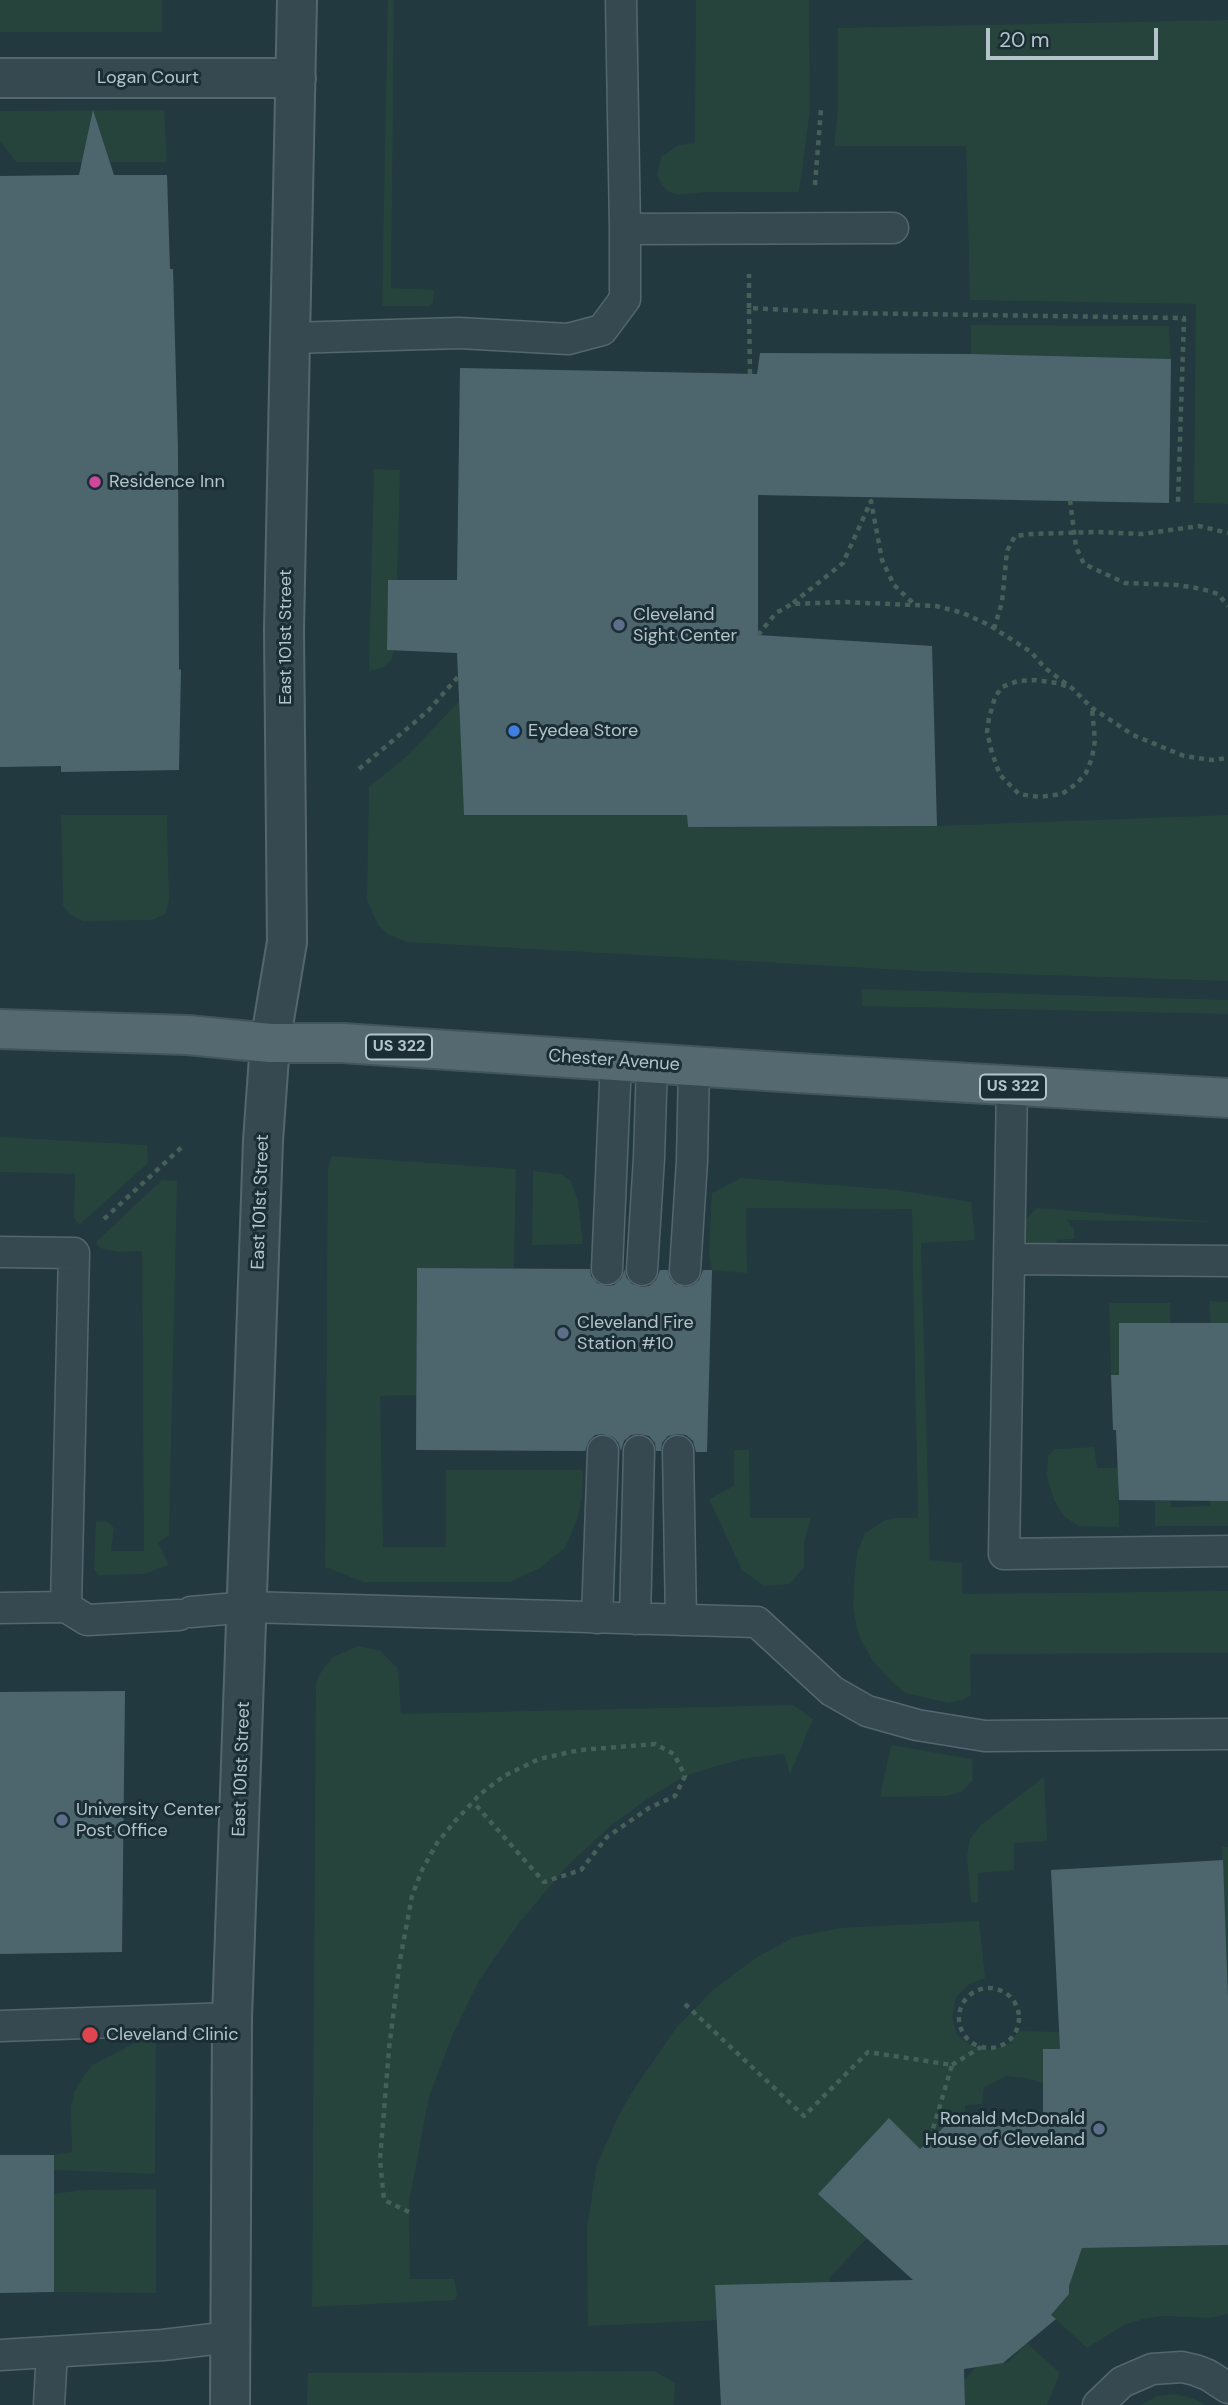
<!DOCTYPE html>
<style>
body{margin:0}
#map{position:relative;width:1228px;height:2405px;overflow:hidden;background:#233940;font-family:"DM Sans",sans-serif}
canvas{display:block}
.scale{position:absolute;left:986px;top:28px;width:172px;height:32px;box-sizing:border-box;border:4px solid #b3c4cb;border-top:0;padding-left:9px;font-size:21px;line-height:24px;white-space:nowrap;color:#b3c4cb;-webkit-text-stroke:5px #1c2e35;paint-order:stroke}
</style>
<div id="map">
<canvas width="1228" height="2405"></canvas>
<div class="scale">20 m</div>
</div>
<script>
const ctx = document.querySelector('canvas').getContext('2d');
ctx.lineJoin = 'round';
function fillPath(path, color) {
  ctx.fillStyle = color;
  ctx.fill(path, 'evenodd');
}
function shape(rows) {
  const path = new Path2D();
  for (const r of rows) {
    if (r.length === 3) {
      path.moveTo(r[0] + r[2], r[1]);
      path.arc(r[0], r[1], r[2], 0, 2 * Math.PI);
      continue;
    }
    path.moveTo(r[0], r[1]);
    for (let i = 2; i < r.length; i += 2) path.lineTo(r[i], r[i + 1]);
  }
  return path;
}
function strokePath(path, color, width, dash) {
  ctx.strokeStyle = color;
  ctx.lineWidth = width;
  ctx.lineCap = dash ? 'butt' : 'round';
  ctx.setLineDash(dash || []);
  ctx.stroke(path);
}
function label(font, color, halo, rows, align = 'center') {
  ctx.font = font + ' "DM Sans",sans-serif';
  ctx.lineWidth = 6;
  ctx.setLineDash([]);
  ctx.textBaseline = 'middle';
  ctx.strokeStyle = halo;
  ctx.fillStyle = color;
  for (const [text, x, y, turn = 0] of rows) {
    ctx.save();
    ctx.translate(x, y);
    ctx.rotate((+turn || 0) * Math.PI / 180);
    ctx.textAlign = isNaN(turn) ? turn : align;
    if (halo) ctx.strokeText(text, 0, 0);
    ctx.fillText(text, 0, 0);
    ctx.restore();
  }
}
fillPath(shape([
 [0,0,162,0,162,32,0,32],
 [388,0,394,0,391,288,434,290,433,303,429,306,382,306],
 [696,0,809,0,810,110,799,192,705,192,680,195,669,192,662,185,657,175,661,157,679,145,695,143],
 [1228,20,1228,504,1194,503,1196,304,970,300,966,146,834,146,838,109,838,28],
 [164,110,167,162,16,162,0,141,0,111],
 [971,325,1169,326,1171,359,971,354],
 [374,469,400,470,397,580,388,580,387,650,394,650,391,660,382,668,369,671],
 [459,701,464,815,687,815,688,827,751,827,937,826,1228,815,1228,981,922,971,407,942,389,935,378,925,367,900,369,787,408,755],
 [61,815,167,815,169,900,165,914,152,920,83,921,72,916,63,906],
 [862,989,1228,1000,1228,1014,862,1006],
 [0,1137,147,1145,148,1163,79,1225,74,1218,75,1174,0,1172],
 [332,1156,516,1169,514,1268,417,1268,416,1395,380,1396,383,1547,446,1547,446,1470,583,1470,582,1497,577,1520,565,1548,540,1568,510,1582,364,1582,325,1567,328,1169],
 [533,1171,561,1174,571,1181,578,1201,583,1244,532,1245],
 [741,1178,897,1190,971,1202,975,1240,921,1243,930,1560,962,1563,962,1594,1228,1591,1228,1653,970,1654,971,1695,963,1700,949,1703,905,1693,889,1679,872,1660,859,1636,853,1608,854,1584,857,1553,865,1533,884,1521,894,1518,918,1518,912,1209,746,1208,747,1273,712,1270,709,1253,712,1193],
 [162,1180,177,1181,169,1535,158,1543,169,1565,144,1574,98,1575,94,1569,96,1522,106,1521,114,1528,111,1551,144,1551,142,1251,119,1252,100,1248,96,1242],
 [1037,1208,1216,1222,1067,1220,1074,1230,1074,1239,1057,1240,1054,1251,1027,1256,1016,1229],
 [1209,1301,1228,1302,1228,1323,1211,1323],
 [1109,1303,1170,1303,1170,1323,1119,1323,1119,1375,1111,1375],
 [1094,1447,1097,1468,1118,1468,1119,1527,1078,1526,1064,1516,1054,1500,1047,1476,1048,1456,1055,1449],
 [734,1450,749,1450,750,1518,811,1518,804,1542,804,1567,790,1584,764,1586,742,1570,709,1499,734,1486],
 [1155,1501,1170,1501,1171,1507,1210,1506,1210,1501,1228,1501,1228,1526,1155,1526],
 [358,1646,381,1651,398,1669,401,1714,793,1705,813,1719,790,1774,784,1754,748,1758,716,1766,685,1776,647,1799,609,1827,566,1867,519,1923,480,1979,452,2036,429,2097,409,2202,410,2279,454,2279,457,2294,455,2300,312,2307,316,1683,321,1672,333,1657],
 [891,1745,972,1759,973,1780,961,1792,947,1796,880,1797],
 [1044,1777,1047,1841,1014,1843,1014,1870,978,1873,978,1903,971,1902,967,1856,970,1839,981,1825],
 [1222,1847,1228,1847,1228,1999],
 [979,1921,985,1978,969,1984,956,1997,952,2016,957,2035,975,2048,992,2050,1011,2043,1018,2031,1059,2032,1069,2035,1043,2083,1026,2078,1007,2076,984,2087,982,2104,965,2105,967,2133,957,2143,942,2129,920,2149,889,2119,818,2194,867,2238,830,2277,831,2315,588,2326,587,2227,597,2164,619,2115,632,2092,677,2027,713,1990,754,1959,794,1937,841,1928],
 [156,2032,155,2174,54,2170,53,2155,72,2152,71,2108,74,2092,82,2079,92,2065],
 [156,2189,156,2293,54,2292,54,2194,82,2190],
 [1228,2245,1228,2314,1211,2318,1165,2316,1143,2319,1124,2325,1087,2348,1051,2315,1069,2294,1069,2286,1082,2248],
 [1027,2343,1060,2373,1047,2405,965,2405,964,2380,987,2355,1007,2363],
 [654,2371,675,2383,674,2405,307,2405,308,2373],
 [1176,2394,1194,2399,1205,2405,1140,2405,1157,2396]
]), '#26433c');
fillPath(shape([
 [93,110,114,175,167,175,170,269,173,269,178,451,179,670,181,669,179,770,61,772,61,766,0,767,0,176,79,175],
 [760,353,971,354,1171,359,1169,503,758,495,758,635,932,646,937,826,688,827,687,815,464,815,457,653,387,650,388,580,457,580,460,368,757,374],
 [417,1268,590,1269,591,1276,597,1283,607,1286,614,1285,621,1279,625,1269,626,1277,632,1284,642,1287,649,1286,656,1280,660,1270,668,1270,670,1278,675,1284,685,1287,693,1285,699,1280,703,1270,712,1270,707,1452,696,1452,693,1441,686,1435,678,1434,668,1436,662,1443,661,1451,656,1451,655,1443,649,1436,639,1434,631,1435,624,1441,621,1451,618,1442,613,1437,603,1434,595,1435,589,1441,585,1451,416,1450],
 [1119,1323,1228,1323,1228,1501,1119,1500,1116,1430,1113,1430,1111,1375,1119,1375],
 [125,1691,122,1952,0,1954,0,1692],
 [1223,1860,1228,1997,1228,2245,1082,2248,1069,2286,1069,2294,1051,2315,1056,2319,1003,2363,964,2369,965,2405,721,2405,715,2285,913,2280,818,2194,889,2118,920,2149,944,2127,1043,2125,1043,2049,1060,2049,1051,1870],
 [0,2155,54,2155,54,2292,0,2293]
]), '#4d666d');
const lane = shape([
 [621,0,625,229],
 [291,338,459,333,568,339,602,330,625,299,625,229,893,228],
 [1012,1087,1004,1554,1228,1551],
 [0,1252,74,1253,66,1607],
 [1009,1259,1228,1261],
 [607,1269,616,1061],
 [642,1270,649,1158,652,1063],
 [685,1270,692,1161,694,1066],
 [678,1451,681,1620],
 [0,1608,66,1607,87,1620,179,1615],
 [191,1612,248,1607,757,1622,832,1691,867,1711,917,1725,985,1736,1228,1734],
 [597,1618,603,1451],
 [635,1619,639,1451],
 [0,2026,232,2018],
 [0,2355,163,2345,230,2337],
 [49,2405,52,2352],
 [1098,2405,1122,2382,1152,2369,1182,2367,1195,2370,1208,2375,1228,2388]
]);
const street = shape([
 [0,78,296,78],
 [230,2405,232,2018,263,1141,270,1043,287,942,284,630,297,0]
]);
const primary = shape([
 [0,1029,187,1035,270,1043,342,1043,797,1073,1228,1098]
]);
strokePath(lane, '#55676e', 33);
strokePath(street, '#55676e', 42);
strokePath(primary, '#43555c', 42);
strokePath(shape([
 [815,185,821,109],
 [749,308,749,274],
 [750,374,749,308,845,313,1184,318,1178,503],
 [1070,500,1076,547,1084,564,1125,583,1178,585,1202,589,1218,594,1228,606],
 [793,603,843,563,871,501,882,560,894,585,914,604],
 [994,629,1002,602,1007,551,1015,536,1031,534,1097,532,1142,534,1199,526,1228,533],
 [758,635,776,613,792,604,844,602,936,606,963,613,989,625,1031,652,1045,668,1073,689,1092,708,1133,735,1184,756,1212,760,1228,758],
 [1066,686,1057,683,1035,680,1018,681,1002,687,995,697,989,718,987,732,992,753,1000,775,1019,794,1039,797,1062,794,1076,784,1086,773,1092,758,1095,740,1092,709],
 [359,769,428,711,458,677],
 [104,1219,183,1146],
 [989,2018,30],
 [685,2004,804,2116,868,2052,952,2065,932,2132],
 [952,2065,981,2047],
 [409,2212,384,2200,380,2160,389,2049,400,1960,412,1896,422,1870,437,1843,456,1820,473,1802,479,1795,504,1776,539,1759,580,1750,655,1744,674,1754,685,1776,675,1796,649,1808,607,1837,581,1870,544,1882,473,1802]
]), '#455f59', 4.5, [5, 5]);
strokePath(lane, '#374950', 30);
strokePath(street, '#374950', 38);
strokePath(primary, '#556970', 38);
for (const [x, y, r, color] of [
 [95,482,7,"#d1479c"],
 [619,625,7,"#5c6f8a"],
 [514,731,7,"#3f7fe0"],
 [563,1333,7,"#5c6f8a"],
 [62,1820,7,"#5c6f8a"],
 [90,2035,9,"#e0444e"],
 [1099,2129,7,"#5c6f8a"]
]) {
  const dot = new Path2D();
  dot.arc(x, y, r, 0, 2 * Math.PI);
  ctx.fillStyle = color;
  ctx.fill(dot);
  strokePath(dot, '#1c2e35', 2.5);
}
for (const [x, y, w] of [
 [399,1047,66],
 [1013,1087,66]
]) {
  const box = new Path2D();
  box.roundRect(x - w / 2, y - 12.5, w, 25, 5);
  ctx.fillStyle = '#1c2e35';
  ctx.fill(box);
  strokePath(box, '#b3c4cb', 2);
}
label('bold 16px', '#b3c4cb', null, [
 ["US 322",399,1047],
 ["US 322",1013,1087]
]);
label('18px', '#b3c4cb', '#1c2e35', [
 ["Logan Court",148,78],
 ["East 101st Street",286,637,-90],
 ["Chester Avenue",614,1061,4],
 ["East 101st Street",261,1202,-88],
 ["East 101st Street",242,1769,-88]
]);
label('18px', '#b3c4cb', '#1c2e35', [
 ["Residence Inn",109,482],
 ["Cleveland",633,615],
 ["Sight Center",633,636],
 ["Eyedea Store",528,731],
 ["Cleveland Fire",577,1323],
 ["Station #10",577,1344],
 ["University Center",76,1810],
 ["Post Office",76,1831],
 ["Cleveland Clinic",106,2035],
 ["Ronald McDonald",1085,2119,"right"],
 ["House of Cleveland",1085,2140,"right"]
], 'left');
</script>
